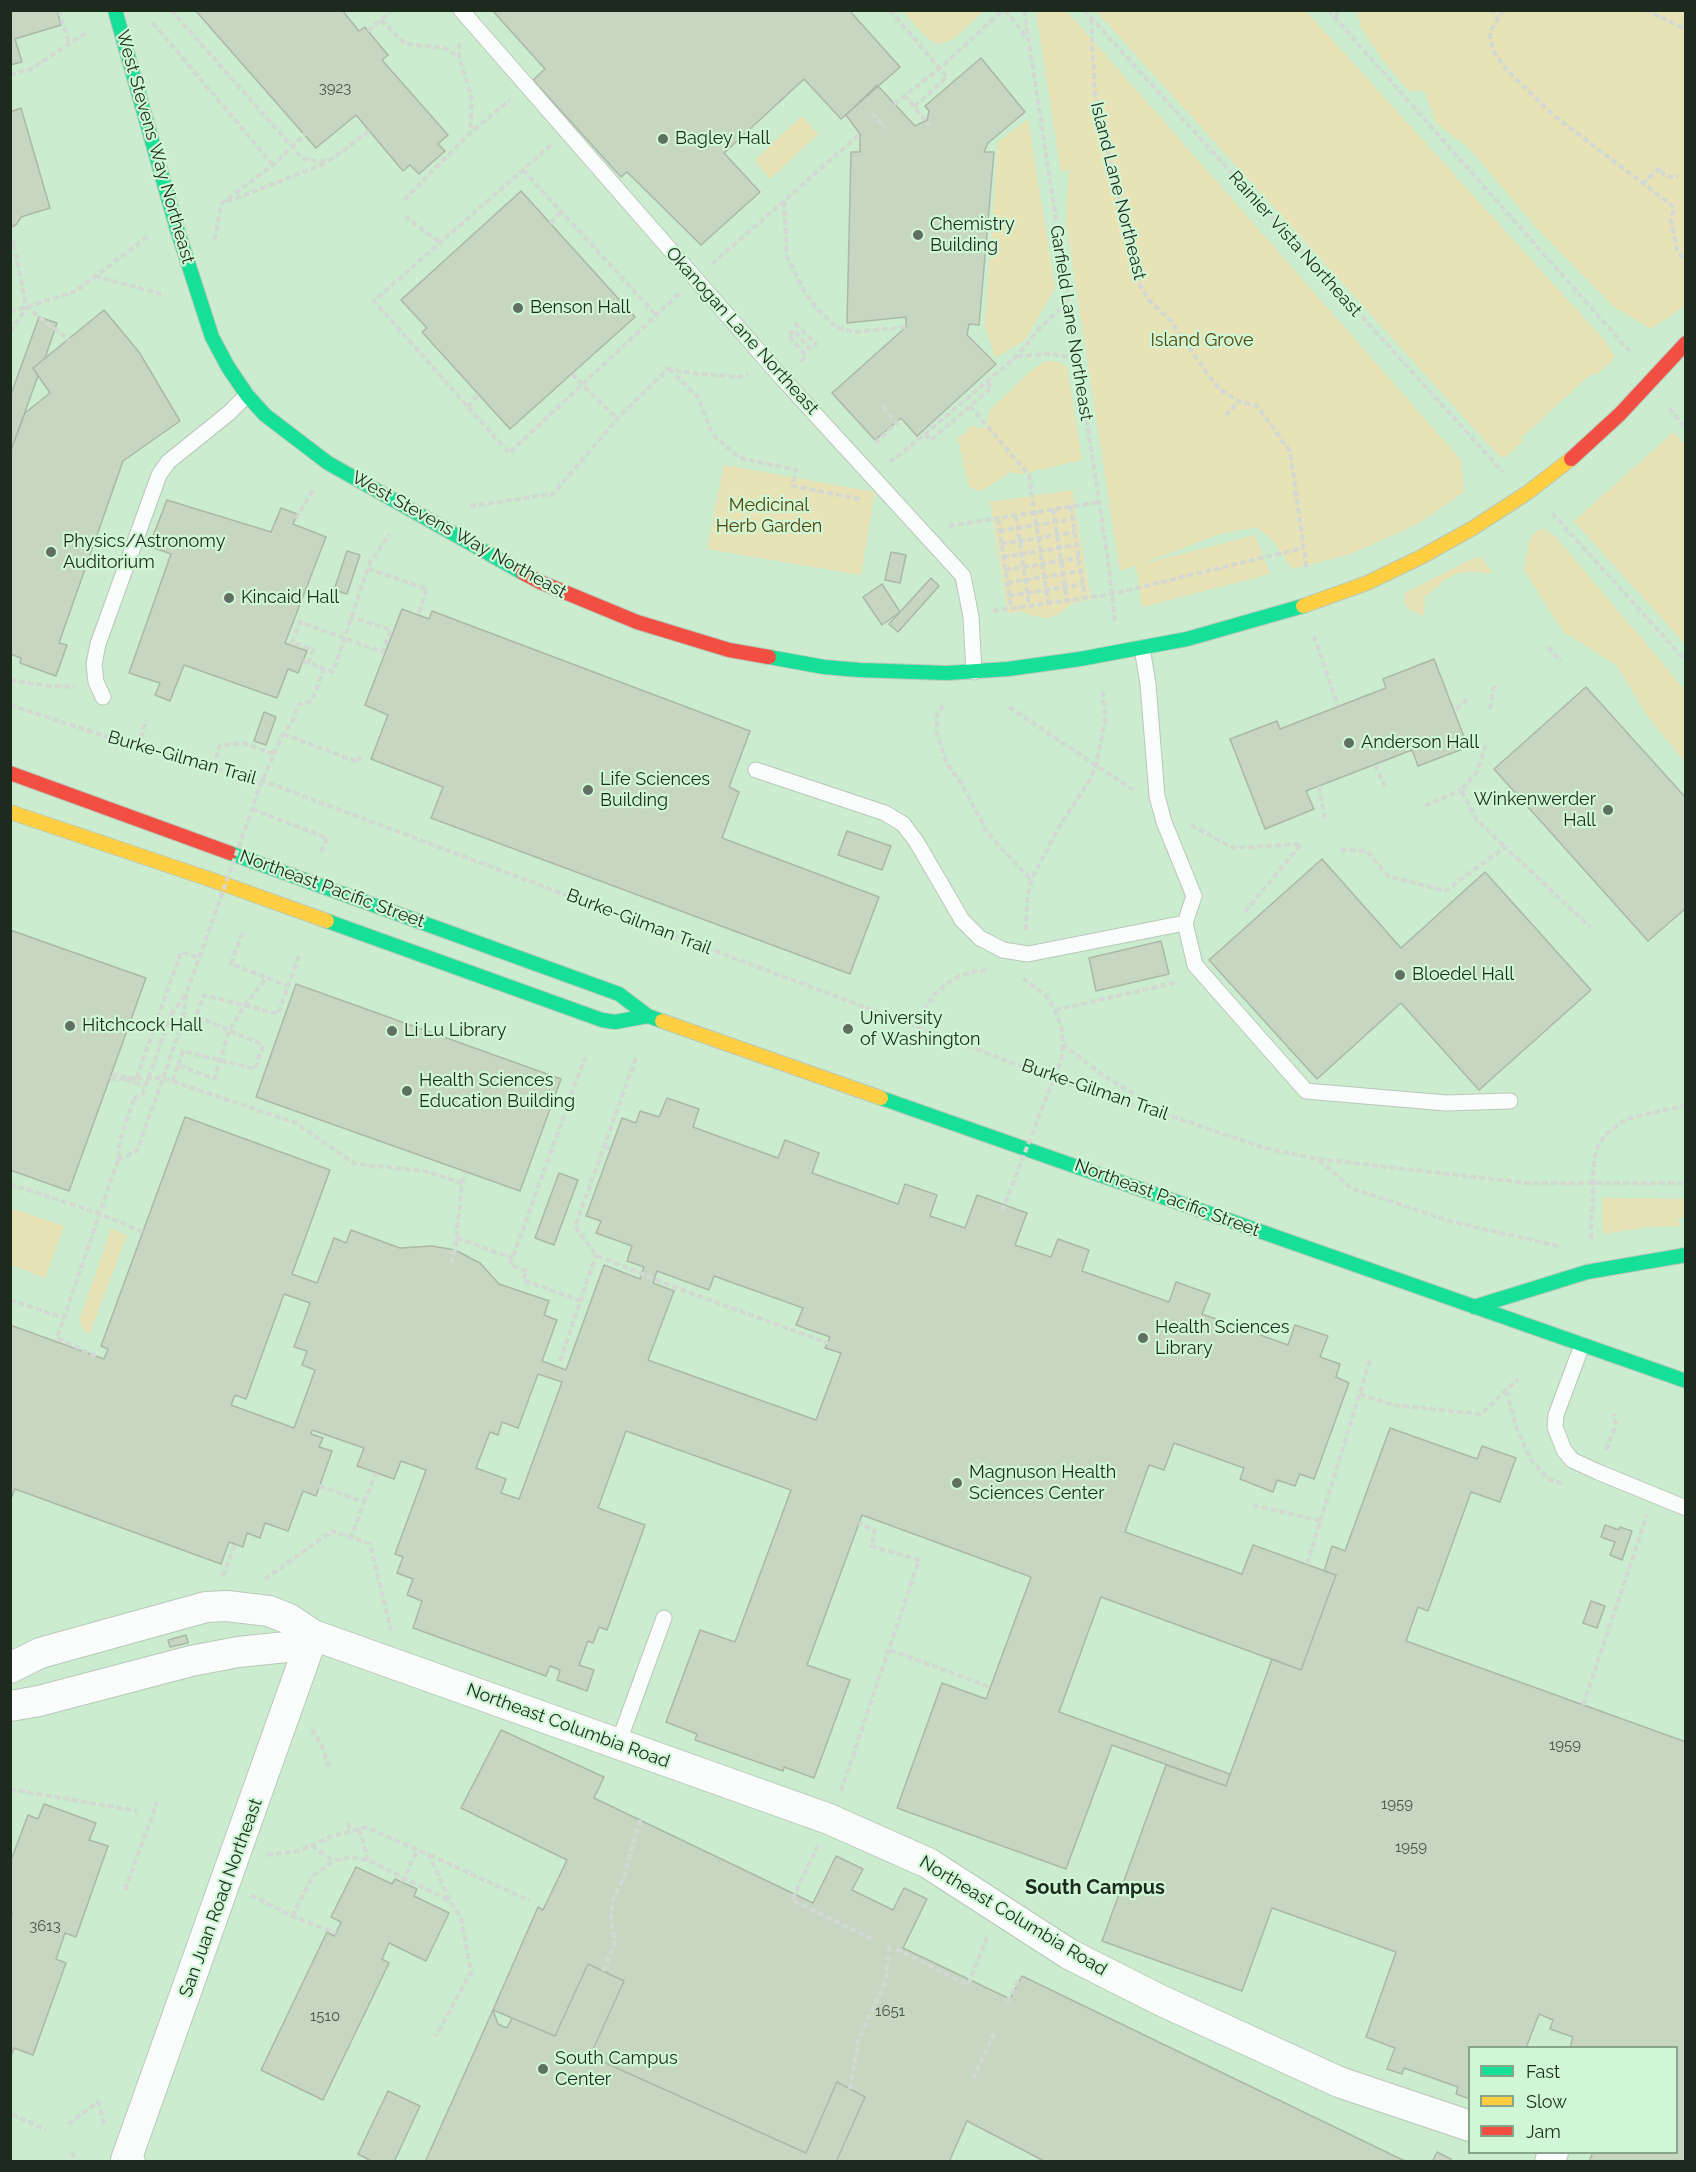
<!DOCTYPE html>
<style>
body{margin:0}
#map{position:relative;width:1696px;height:2172px;overflow:hidden;background:#d9eedb;font-family:Raleway,sans-serif}
canvas{display:block}
.frame{position:absolute;inset:0;border:12px solid #1d2b1f;pointer-events:none}
.legend{position:absolute;left:1468px;top:2046px;width:210px;height:108px;box-sizing:border-box;background:#d0f7d5;border:2px solid #88a58c;margin:0;padding:8px 10px;list-style:none;font-size:18px;color:#1d2b1f}
.legend li{display:flex;align-items:center;gap:12px;height:30px}
.legend b{width:30px;border:2px solid #88a58c}
</style>
<div id="map">
<canvas width="1696" height="2172"></canvas>
<div class="frame"></div>
<ul class="legend">
<li><b style="height:8px;background:#16e098"></b>Fast</li>
<li><b style="height:8px;background:#ffcf43"></b>Slow</li>
<li><b style="height:8px;background:#f24e42"></b>Jam</li>
</ul>
</div>
<script>
const ctx = document.querySelector('canvas').getContext('2d');
ctx.lineJoin = 'round';
function fillPath(path, color) {
  ctx.fillStyle = color;
  ctx.fill(path, 'evenodd');
}
function shape(rows) {
  const path = new Path2D();
  for (const r of rows) {
    path.moveTo(r[0], r[1]);
    for (let i = 2; i < r.length; i += 2) path.lineTo(r[i], r[i + 1]);
  }
  return path;
}
function strokePath(path, color, width, dash) {
  ctx.strokeStyle = color;
  ctx.lineWidth = width;
  ctx.lineCap = dash ? 'butt' : 'round';
  ctx.setLineDash(dash || []);
  ctx.stroke(path);
}
function label(font, color, halo, rows, align = 'center') {
  ctx.font = font + ' Raleway,sans-serif';
  ctx.lineWidth = 4.5;
  ctx.setLineDash([]);
  ctx.textBaseline = 'middle';
  ctx.strokeStyle = halo;
  ctx.fillStyle = color;
  for (const [text, x, y, turn = 0] of rows) {
    ctx.save();
    ctx.translate(x, y);
    ctx.rotate((+turn || 0) * Math.PI / 180);
    ctx.textAlign = isNaN(turn) ? turn : align;
    if (halo) ctx.strokeText(text, 0, 0);
    ctx.fillText(text, 0, 0);
    ctx.restore();
  }
}
fillPath(shape([
 [11,11,1685,11,1685,2161,11,2162],
 [1470,2048,1676,2048,1676,2152,1470,2152]
]), '#cbeccf');
fillPath(shape([
 [902,11,984,11,952,40,938,44,928,39],
 [1036,11,1067,11,1461,460,1464,492,1419,523,1351,554,1292,569,1274,542,1257,527,1220,534,1139,565,1255,535,1270,574,1142,607,1136,566,1120,571,1066,222,1069,169,1061,172],
 [1096,11,1306,11,1605,341,1615,356,1612,361,1595,376,1592,373,1521,438,1523,441,1506,457,1500,457],
 [1357,11,1685,11,1686,303,1681,309,1651,329,1614,307,1535,226,1469,148,1436,123,1425,91,1409,91,1382,59,1361,28],
 [802,116,818,134,770,179,755,160],
 [1028,119,1055,288,1025,340,995,358,985,325,998,142],
 [1057,361,1067,367,1082,460,1021,474,1010,472,982,491,969,487,958,439,972,426,982,429,987,425,989,411,1032,370,1044,362],
 [1674,432,1685,445,1685,644,1574,521],
 [724,465,875,492,861,575,707,549],
 [1072,490,1091,599,1073,603,1057,615,1046,618,1030,615,1023,611,1008,613,990,502],
 [1541,528,1555,536,1685,690,1685,762,1649,718,1617,666,1563,631,1524,570,1530,538],
 [1474,558,1481,558,1492,572,1487,574,1484,572,1461,572,1446,579,1425,597,1424,616,1410,610,1405,605,1405,593],
 [1602,1198,1685,1199,1685,1217,1678,1218,1681,1226,1647,1227,1603,1234],
 [11,1208,64,1226,45,1278,11,1265],
 [111,1229,127,1235,89,1335,82,1328,80,1319]
]), '#e8e3b6');
const building = shape([
 [10,10,57,10,61,25,15,39,22,62,10,65,10,10],
 [195,10,342,10,359,31,365,27,368,31,388,55,382,60,448,135,438,144,445,151,419,174,410,165,403,171,356,115,316,148,195,10],
 [492,10,849,10,900,67,841,119,804,79,724,153,760,192,701,245,627,172,621,177,533,80,545,69,492,10],
 [981,58,1025,112,988,143,984,152,994,152,979,325,969,324,967,335,996,364,917,436,901,418,875,440,832,393,906,327,906,317,847,323,851,152,860,152,860,134,846,115,877,85,915,126,927,120,929,111,925,106,981,58],
 [21,108,50,208,21,217,17,224,10,228,10,112,21,108],
 [521,191,635,317,510,429,422,332,427,328,401,300,521,191],
 [104,310,139,352,180,421,123,461,59,643,67,645,56,676,20,663,21,658,10,654,10,453,25,413,50,393,33,368,104,310],
 [39,317,57,323,45,358,33,368,38,376,10,453,10,397,39,317],
 [167,500,271,532,281,508,297,514,293,524,326,537,285,643,307,651,298,673,288,669,277,698,184,665,170,701,155,695,160,683,129,673,171,554,149,546,167,500],
 [347,551,360,555,347,594,334,590,347,551],
 [891,552,906,555,900,583,885,580,891,552],
 [931,578,939,586,898,632,889,624,931,578],
 [882,584,900,612,882,625,863,597,882,584],
 [402,609,429,619,432,611,750,731,729,787,739,792,722,838,879,897,850,974,431,818,443,787,371,759,388,715,365,705,402,609],
 [1434,659,1468,747,1418,766,1412,750,1306,791,1314,809,1265,829,1230,739,1277,721,1280,729,1386,688,1383,679,1434,659],
 [1586,687,1686,798,1686,908,1648,941,1494,769,1586,687],
 [264,712,276,717,266,745,254,741,264,712],
 [847,831,891,846,882,870,838,855,847,831],
 [1322,859,1401,948,1485,872,1591,990,1479,1090,1401,1003,1317,1079,1209,960,1322,859],
 [10,930,146,978,69,1191,10,1170,10,930],
 [1161,941,1169,974,1096,991,1089,958,1161,941],
 [296,984,561,1079,520,1191,256,1097,296,984],
 [667,1098,699,1109,693,1127,778,1158,785,1140,819,1153,812,1173,898,1204,905,1184,937,1195,930,1216,965,1228,977,1195,1027,1213,1015,1245,1051,1257,1058,1239,1089,1250,1082,1271,1169,1302,1176,1282,1210,1294,1202,1314,1288,1345,1295,1325,1328,1336,1320,1357,1340,1364,1336,1377,1349,1383,1314,1479,1300,1474,1295,1486,1277,1480,1273,1492,1240,1479,1244,1468,1174,1443,1164,1470,1149,1465,1125,1532,1242,1574,1253,1545,1336,1575,1301,1670,1101,1597,1059,1712,1230,1774,1226,1786,1112,1745,1066,1869,897,1808,942,1683,986,1699,1031,1577,862,1515,807,1665,850,1680,814,1778,784,1767,783,1771,695,1740,697,1734,666,1722,700,1630,735,1642,791,1490,626,1431,598,1508,645,1525,607,1630,599,1627,593,1643,588,1641,579,1665,594,1670,587,1691,557,1680,560,1670,550,1666,546,1676,413,1628,422,1601,407,1595,413,1579,397,1573,403,1557,395,1554,426,1470,401,1461,394,1479,357,1466,364,1448,312,1430,311,1434,323,1438,319,1447,332,1451,316,1496,303,1491,288,1531,265,1523,260,1538,247,1533,243,1547,229,1542,221,1564,15,1489,10,1501,10,1325,104,1359,108,1349,101,1346,185,1117,330,1170,292,1274,317,1283,334,1238,346,1243,351,1230,400,1248,432,1246,455,1250,480,1263,499,1284,549,1301,544,1315,557,1320,542,1361,566,1370,604,1265,640,1279,644,1267,627,1261,632,1246,596,1233,601,1221,586,1216,622,1118,636,1123,640,1111,659,1117,667,1098],
 [657,1271,709,1290,714,1276,803,1308,796,1325,830,1337,825,1348,841,1353,816,1420,648,1360,674,1291,653,1283,657,1271],
 [284,1294,310,1303,294,1347,307,1351,302,1365,315,1370,294,1428,231,1405,235,1395,246,1399,284,1294],
 [538,1374,562,1382,519,1499,501,1493,506,1479,476,1468,490,1432,498,1435,502,1422,518,1428,538,1374],
 [559,1173,578,1180,554,1245,535,1238,559,1173],
 [1390,1428,1477,1459,1482,1446,1516,1458,1500,1502,1471,1492,1428,1611,1418,1607,1406,1641,1686,1742,1686,2162,1589,2162,1593,2152,1676,2152,1676,2048,1570,2048,1573,2037,1550,2029,1553,2020,1539,2014,1526,2048,1470,2048,1470,2099,1456,2094,1458,2087,1404,2068,1402,2074,1387,2069,1395,2048,1366,2037,1396,1952,1272,1908,1242,1991,1102,1941,1166,1765,1226,1786,1272,1659,1301,1670,1336,1575,1324,1571,1332,1546,1345,1551,1390,1428],
 [1605,1525,1619,1530,1620,1527,1632,1531,1622,1560,1610,1555,1615,1542,1601,1537,1605,1525],
 [1591,1601,1605,1606,1597,1628,1583,1623,1591,1601],
 [186,1635,188,1643,170,1647,168,1640,186,1635],
 [501,1730,604,1777,594,1798,813,1903,836,1856,863,1869,852,1890,893,1910,904,1888,927,1899,903,1948,1010,1999,1022,1976,1407,2162,1046,2162,967,2121,949,2162,836,2162,865,2097,837,2082,806,2153,590,2056,624,1981,588,1964,555,2036,493,2010,538,1907,543,1910,567,1860,461,1808,501,1730],
 [44,1804,96,1823,89,1840,108,1846,76,1937,65,1933,56,1959,66,1963,33,2055,14,2048,10,2059,10,1918,12,1913,10,1912,10,1863,28,1815,38,1819,44,1804],
 [356,1867,392,1884,395,1879,417,1889,414,1896,449,1913,426,1961,389,1943,382,1959,389,1963,323,2100,261,2070,327,1932,334,1936,336,1933,341,1922,331,1917,356,1867],
 [588,1964,624,1981,590,2056,806,2153,837,2082,865,2097,836,2162,425,2162,493,2010,498,2024,507,2028,512,2018,555,2036,588,1964],
 [388,2091,420,2106,394,2162,373,2162,358,2154,388,2091],
 [1437,2152,1451,2159,1450,2162,1432,2162,1437,2152]
]);
fillPath(building, '#c7d6c1');
strokePath(building, '#abb8a8', 1.5);
const lane = shape([
 [461,10,782,378,963,576,971,617,974,672],
 [1142,648,1148,684,1157,796,1164,822,1194,896,1185,923,1195,965,1306,1091,1446,1103,1510,1101],
 [103,697,96,682,94,664,98,644,159,475,168,462,229,413,247,395],
 [756,770,885,813,903,824,916,841,962,920,980,938,1003,950,1028,954,1185,923],
 [1582,1345,1556,1415,1555,1427,1564,1450,1572,1460,1598,1472,1686,1508],
 [618,1744,664,1618]
]);
const street = shape([
 [10,1668,40,1653,206,1607,227,1606,269,1611,289,1619,313,1635,829,1819,928,1863,1069,1954,1160,2000,1339,2082,1470,2126],
 [10,1706,39,1701,191,1661,238,1652,287,1647,313,1635],
 [130,2162,126,2160,313,1635],
 [1550,2162,1553,2152]
]);
const fast = shape([
 [115,10,177,229,212,337,228,367,247,395,265,415,328,463,523,573],
 [769,657,824,667,859,670,947,673,1008,669,1080,659,1187,639,1303,606],
 [230,853,619,994,648,1016,662,1021],
 [327,921,602,1020,615,1022,648,1016],
 [881,1098,1686,1381],
 [1474,1307,1587,1272,1686,1255]
]);
const slow = shape([
 [1303,606,1367,583,1421,557,1473,528,1527,493,1571,459],
 [10,812,221,883,327,921],
 [662,1021,881,1098]
]);
const jam = shape([
 [1571,459,1620,414,1686,343],
 [523,573,540,582,637,622,729,650,769,657],
 [10,773,230,853]
]);
strokePath(lane, '#b8c8b9', 17);
strokePath(street, '#b8c8b9', 32);
strokePath(fast, '#b8c8b9', 16);
strokePath(slow, '#b8c8b9', 16);
strokePath(jam, '#b8c8b9', 16);
strokePath(shape([
 [59,10,69,44],
 [171,10,303,159,328,162,369,131],
 [890,10,947,77,914,107],
 [1005,10,1027,38],
 [1024,10,1108,560,1115,621],
 [1084,10,1503,472],
 [1328,10,1632,354],
 [1490,10,1499,17],
 [1504,10,1491,30,1490,39,1494,52,1506,69,1552,114,1674,207,1671,220,1677,250,1686,263],
 [1645,10,1686,29],
 [1335,17,1339,10],
 [1091,19,1095,97,1123,217,1138,269,1139,283,1149,300,1171,321,1208,375,1221,390,1238,401,1257,406,1290,451,1307,571],
 [381,20,405,44,445,48,459,58],
 [153,23,273,165],
 [368,31,392,10],
 [459,43,459,58,472,99,470,133],
 [10,75,31,69,87,32],
 [904,95,930,126],
 [894,104,939,69,1003,10],
 [872,113,885,128],
 [551,145,374,301,509,453,680,293],
 [523,170,656,315],
 [1642,184,1660,168,1664,175,1670,177,1678,176],
 [404,200,470,133,510,100],
 [784,201,787,257,806,294,816,307,836,327,854,332,906,327],
 [227,202,326,163],
 [405,216,439,242],
 [550,223,561,212],
 [10,232,14,244,10,245],
 [215,240,221,204,273,165,305,134],
 [14,244,26,307,69,340],
 [712,264,860,134],
 [95,276,165,295],
 [10,312,76,291,147,237],
 [795,323,816,344,810,349,794,330,788,335,806,356,799,363],
 [10,332,26,308],
 [1017,356,1051,354,1077,358],
 [669,369,698,397,712,434,740,458,796,470,793,486,860,499],
 [572,374,617,419],
 [970,406,1029,475,1048,603],
 [468,407,478,395],
 [1669,408,1686,429],
 [1226,416,1238,401],
 [925,434,931,440,992,387,986,381],
 [875,443,897,423,883,407],
 [890,459,891,461,925,434,1017,356,1040,328,1068,301],
 [470,506,553,494,617,419,668,369,691,373,738,377,748,374],
 [1071,506,1085,597],
 [1053,509,1067,600],
 [1552,513,1686,661],
 [1016,516,1029,605],
 [296,519,313,490],
 [998,519,1011,608],
 [949,526,1099,502],
 [999,531,1074,519],
 [1001,544,1075,532],
 [1003,557,1078,545],
 [368,569,427,589,418,615],
 [1005,570,1079,558],
 [1007,583,1081,571],
 [1009,596,1083,584],
 [993,611,1112,594,1303,548],
 [1314,636,1338,706],
 [1548,647,1561,662],
 [303,661,333,672,370,562,390,534],
 [308,663,313,650,292,642,300,622,382,652,391,630,351,617],
 [10,680,50,686,75,687],
 [10,705,138,747,263,781,1093,1093,1168,1115,1264,1148,1318,1159,1527,1183,1686,1183],
 [943,705,937,716,937,733,946,762,961,783,987,832,1031,880],
 [1009,707,1133,790],
 [1456,709,1467,699],
 [1490,709,1494,686],
 [283,734,358,762,361,755],
 [1486,745,1477,772,1461,790,1477,820,1505,847],
 [138,747,146,720],
 [1375,765,1385,786],
 [214,767,219,746,243,743,274,754],
 [1319,786,1325,820],
 [1496,791,1506,801],
 [1425,806,1461,790],
 [252,809,327,838,320,854],
 [248,821,259,788,283,734,292,722,298,705,312,701,324,668],
 [1191,825,1233,848,1301,844],
 [1341,850,1367,851,1388,876,1445,891,1505,847,1590,927],
 [1245,912,1301,844],
 [1026,930,1027,900,1031,880,1059,827,1091,778,1096,765,1105,720,1103,692],
 [242,933,231,964,288,986],
 [1023,978,1047,997,1055,1010,1061,1026,1063,1045,1104,1076,1163,1111],
 [1055,1010,1178,982],
 [171,1015,185,995],
 [917,1027,925,1008,934,995,946,984,960,976,975,971,990,970],
 [636,1058,575,1227,596,1255,674,1287,828,1343],
 [178,1065,183,1051,255,1069,263,1045,196,1016,204,995,278,1014,300,953],
 [110,1079,163,1078,296,1123,355,1164,425,1171,462,1183,455,1250,450,1266],
 [173,1081,178,1065,214,1079,229,1031,245,1005,267,977],
 [604,1147,610,1149],
 [118,1160,137,1151,183,1021,186,995,199,958],
 [1319,1160,1351,1188,1453,1222,1558,1246],
 [462,1183,465,1172],
 [10,1184,98,1213,143,1232],
 [457,1238,512,1258],
 [1591,1239,1594,1159,1598,1146,1605,1135,1626,1119,1686,1105],
 [10,1300,64,1318],
 [581,1301,523,1280,527,1271,510,1265,585,1057],
 [96,1356,57,1338,118,1160,120,1140,134,1099],
 [560,1361,596,1255],
 [1506,1391,1518,1432,1531,1460,1548,1479,1564,1484],
 [1360,1394,1393,1405,1481,1414,1518,1379],
 [1606,1450,1616,1424,1613,1414],
 [319,1486,364,1502,351,1538],
 [364,1502,376,1473],
 [1253,1505,1320,1521],
 [1307,1564,1370,1360],
 [223,1576,235,1544],
 [265,1579,332,1531,370,1544,391,1630],
 [890,1650,990,1687],
 [1583,1705,1647,1515],
 [312,1729,321,1744,330,1770],
 [10,1789,137,1811],
 [841,1791,919,1560,871,1546,875,1531,859,1523],
 [348,1823,350,1832],
 [359,1829,368,1860],
 [818,1845,792,1900,874,1940],
 [312,1846,333,1861],
 [267,1855,298,1851,330,1837,366,1827,429,1855,450,1901,461,1918,471,1972,436,2036],
 [430,1855,530,1901],
 [402,1882,418,1849],
 [125,1890,157,1802],
 [251,1895,292,1916,336,1933],
 [292,1916,313,1876,333,1861,349,1857,368,1860,450,1901],
 [896,1949,968,1985,987,1937],
 [603,1971,615,1944,611,1919,612,1902,623,1879,640,1820],
 [1007,2002,1020,1977],
 [973,2079,994,2033],
 [850,2089,858,2041,886,1980,889,1946],
 [12,2114,46,2130],
 [68,2124,98,2102,105,2127],
 [71,2153,77,2159]
]), '#d2d8d2', 4, [6, 3]);
strokePath(lane, '#f9fcfa', 15);
strokePath(street, '#f9fcfa', 30);
strokePath(fast, '#16e098', 14);
strokePath(slow, '#ffcf43', 14);
strokePath(jam, '#f24e42', 14);
strokePath(shape([
 [112,1074,136,1080,181,952,199,958,248,821],
 [126,1080,145,1086],
 [134,1099,143,1093,171,1015],
 [1002,1211,1061,1060,1063,1045]
]), '#d2d8d2', 4, [6, 3]);
for (const [x, y, r, color] of [
 [663,139,6,"#5f6f61"],
 [918,235,6,"#5f6f61"],
 [518,308,6,"#5f6f61"],
 [51,552,6,"#5f6f61"],
 [229,598,6,"#5f6f61"],
 [1349,743,6,"#5f6f61"],
 [588,790,6,"#5f6f61"],
 [1608,810,6,"#5f6f61"],
 [1400,975,6,"#5f6f61"],
 [70,1026,6,"#5f6f61"],
 [848,1029,6,"#5f6f61"],
 [392,1031,6,"#5f6f61"],
 [407,1091,6,"#5f6f61"],
 [1143,1338,6,"#5f6f61"],
 [957,1483,6,"#5f6f61"],
 [543,2069,6,"#5f6f61"]
]) {
  const dot = new Path2D();
  dot.arc(x, y, r, 0, 2 * Math.PI);
  ctx.fillStyle = color;
  ctx.fill(dot);
  strokePath(dot, '#d0f7d5', 2);
}
label('15px', '#485748', null, [
 ["3923",335,88],
 ["1959",1565,1745],
 ["1959",1397,1804],
 ["1959",1411,1847],
 ["3613",45,1926],
 ["1651",890,2011],
 ["1510",325,2016]
]);
label('18px', '#1d2b1f', '#d0f7d5', [
 ["Bagley Hall",675,139],
 ["Chemistry",930,225],
 ["Building",930,246],
 ["Benson Hall",530,308],
 ["Physics/Astronomy",63,542],
 ["Auditorium",63,563],
 ["Kincaid Hall",241,598],
 ["Anderson Hall",1361,743],
 ["Life Sciences",600,780],
 ["Building",600,801],
 ["Winkenwerder",1596,800,"right"],
 ["Hall",1596,821,"right"],
 ["Bloedel Hall",1412,975],
 ["University",860,1019],
 ["of Washington",860,1040],
 ["Hitchcock Hall",82,1026],
 ["Li Lu Library",404,1031],
 ["Health Sciences",419,1081],
 ["Education Building",419,1102],
 ["Health Sciences",1155,1328],
 ["Library",1155,1349],
 ["Magnuson Health",969,1473],
 ["Sciences Center",969,1494],
 ["South Campus",555,2059],
 ["Center",555,2080]
], 'left');
label('18px', '#1d2b1f', '#d0f7d5', [
 ["West Stevens Way Northeast",155,147,74],
 ["Island Lane Northeast",1118,191,76],
 ["Rainier Vista Northeast",1295,244,48],
 ["Garfield Lane Northeast",1071,323,81],
 ["Okanogan Lane Northeast",742,331,48],
 ["West Stevens Way Northeast",459,535,29],
 ["Burke-Gilman Trail",182,758,16],
 ["Northeast Pacific Street",332,889,20],
 ["Burke-Gilman Trail",639,922,21],
 ["Burke-Gilman Trail",1095,1090,19],
 ["Northeast Pacific Street",1167,1198,20],
 ["Northeast Columbia Road",568,1726,20],
 ["San Juan Road Northeast",221,1898,-70],
 ["Northeast Columbia Road",1013,1916,31]
]);
label('18px', '#554206', '#d0f7d5', [
 ["Island Grove",1202,341],
 ["Medicinal",769,506],
 ["Herb Garden",769,527]
]);
label('bold 20px', '#1d2b1f', '#d0f7d5', [
 ["South Campus",1095,1888]
]);
</script>
